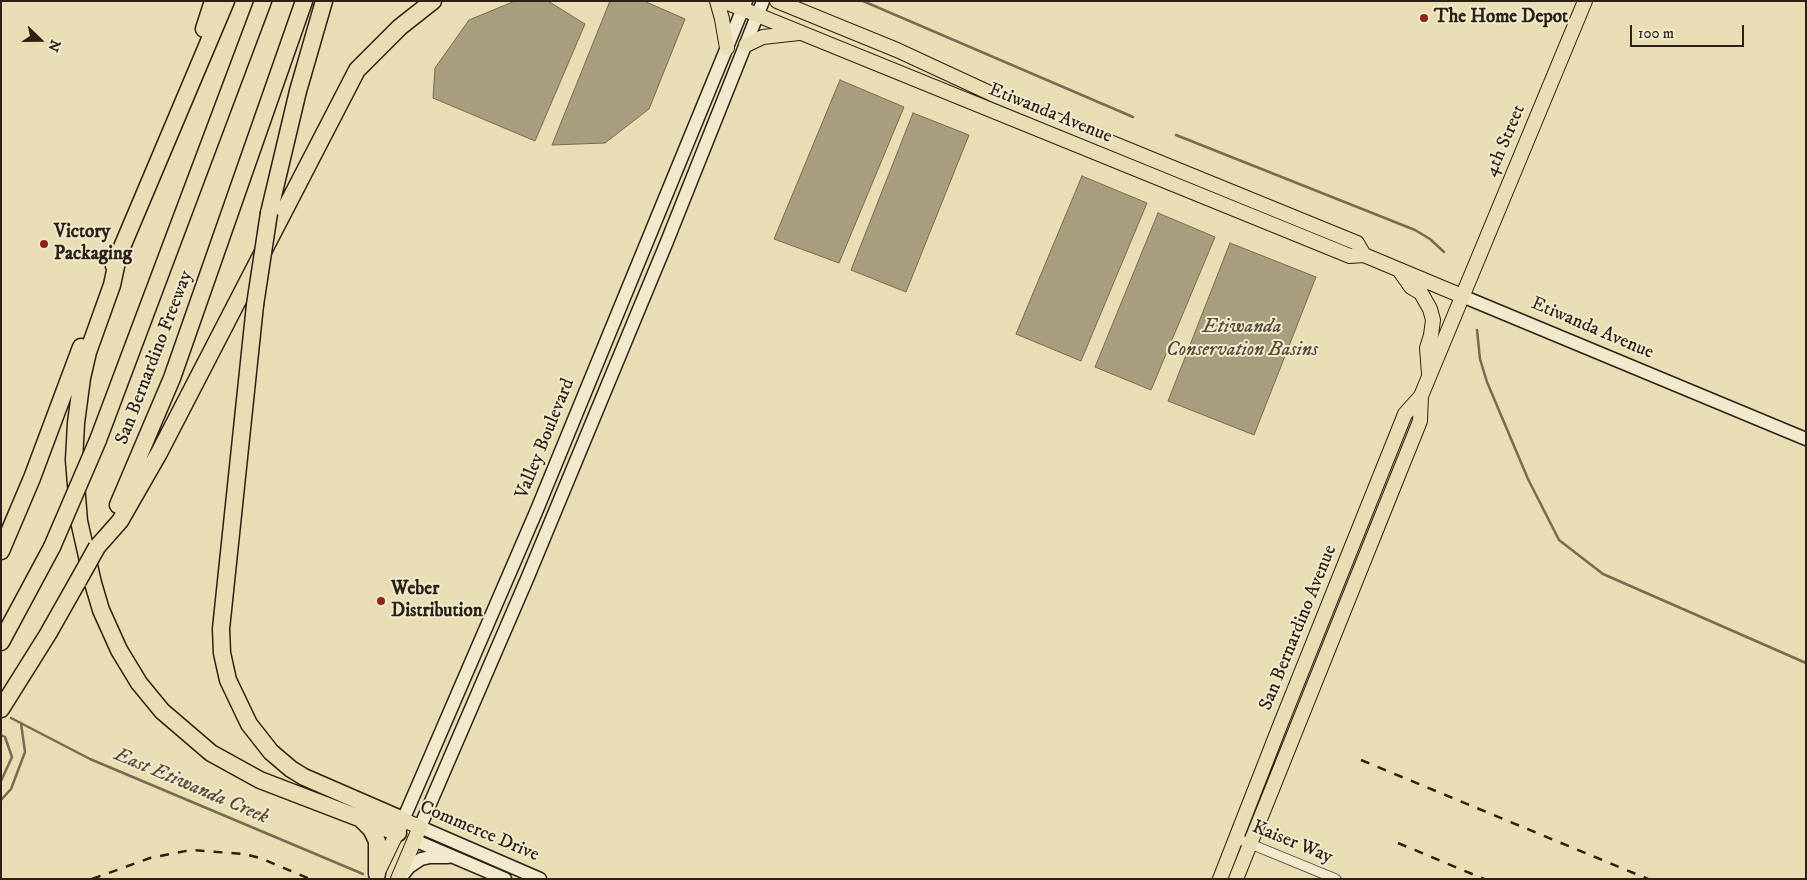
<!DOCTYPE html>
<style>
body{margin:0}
#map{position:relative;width:1807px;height:880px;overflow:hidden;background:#e8ddb3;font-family:"IM FELL DW Pica",serif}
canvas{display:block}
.frame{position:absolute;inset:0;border:2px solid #2c2114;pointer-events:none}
.north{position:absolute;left:15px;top:15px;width:50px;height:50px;-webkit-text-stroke:4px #f0e9ce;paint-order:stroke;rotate:112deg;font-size:14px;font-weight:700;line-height:20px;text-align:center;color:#2c2114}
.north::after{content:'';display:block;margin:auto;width:18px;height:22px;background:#2c2114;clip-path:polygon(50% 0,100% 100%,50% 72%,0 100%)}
.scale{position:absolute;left:1630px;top:25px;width:114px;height:22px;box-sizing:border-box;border:2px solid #2c2114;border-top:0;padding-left:6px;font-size:15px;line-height:18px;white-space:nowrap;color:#2c2114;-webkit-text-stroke:4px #f0e9ce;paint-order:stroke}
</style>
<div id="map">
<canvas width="1807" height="880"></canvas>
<div class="frame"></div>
<div class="north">N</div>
<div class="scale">100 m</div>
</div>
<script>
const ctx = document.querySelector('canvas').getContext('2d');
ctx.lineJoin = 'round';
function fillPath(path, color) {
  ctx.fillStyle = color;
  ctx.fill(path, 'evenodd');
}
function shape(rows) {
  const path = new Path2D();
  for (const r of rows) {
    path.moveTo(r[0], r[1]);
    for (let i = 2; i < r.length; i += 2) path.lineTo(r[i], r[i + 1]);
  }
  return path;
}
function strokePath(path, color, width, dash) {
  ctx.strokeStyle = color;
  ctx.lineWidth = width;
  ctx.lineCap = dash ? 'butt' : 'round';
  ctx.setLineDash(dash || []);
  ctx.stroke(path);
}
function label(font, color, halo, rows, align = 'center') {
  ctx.font = font + ' "IM FELL DW Pica",serif';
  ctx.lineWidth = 4;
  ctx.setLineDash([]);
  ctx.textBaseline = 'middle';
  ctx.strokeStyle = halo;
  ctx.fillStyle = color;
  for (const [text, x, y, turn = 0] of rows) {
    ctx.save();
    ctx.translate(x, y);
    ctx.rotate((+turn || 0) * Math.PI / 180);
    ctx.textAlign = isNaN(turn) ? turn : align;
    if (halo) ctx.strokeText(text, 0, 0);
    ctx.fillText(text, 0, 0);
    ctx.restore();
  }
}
const water = shape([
 [515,1,548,1,585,24,535,141,433,98,435,68,469,20,515,1],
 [610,1,644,1,685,19,649,109,605,143,552,145,610,1],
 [840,80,904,107,839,263,774,239,840,80],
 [913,113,969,135,906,292,851,270,913,113],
 [1082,176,1147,203,1081,361,1016,334,1082,176],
 [1158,213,1215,237,1151,390,1095,367,1158,213],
 [1230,243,1316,277,1254,435,1168,401,1230,243]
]);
fillPath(water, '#a89d7d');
strokePath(water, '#766b53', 1);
strokePath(shape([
 [863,1,1133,117],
 [1176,135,1415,230,1430,239,1444,252],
 [1477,330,1480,359,1487,382,1528,479,1559,540,1603,574,1806,663],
 [11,718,90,759,363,874],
 [1,735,5,737,12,757,1,781],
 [1,800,11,789,25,752,21,723]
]), '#766b53', 2.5);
const street = shape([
 [1236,838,1336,879]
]);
const secondary = shape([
 [1462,296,1806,439],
 [403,820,536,512,746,1],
 [414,840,505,879],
 [401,877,409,867,421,859,430,857,448,857],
 [540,879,420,827,527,579,666,244,763,1]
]);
const primary = shape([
 [717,1,722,19,727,48],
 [723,1,1350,256,1364,255,1462,296],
 [777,1,897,50,992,94,1357,243,1364,255],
 [746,45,763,37,799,33],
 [1399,270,1411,287,1421,293,1430,309,1433,320,1431,335,1427,348,1429,374],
 [377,874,403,820,420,827,398,879],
 [1220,879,1281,723,1405,414,1421,396,1585,1],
 [1236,879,1420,421,1421,396]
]);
const highway = shape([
 [204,29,213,1],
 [269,213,298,91,324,1],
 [118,257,112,285,88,352,82,378,76,423,74,460,79,521,93,583,101,610,119,650,139,683,162,711,211,753,260,780,398,833],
 [114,266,226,1],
 [255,305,221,629,222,653,228,680,249,724,271,752,291,769,304,777,403,820],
 [98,440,263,1],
 [118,505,172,378,304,1],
 [97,547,120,521,159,453,357,70,400,27,433,1],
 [1,551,32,478,81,347],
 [1,642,52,547],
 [1,709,48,634,78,581],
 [362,820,371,829,377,841,377,874]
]);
strokePath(street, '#5b503c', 11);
strokePath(secondary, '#2c2114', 15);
strokePath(primary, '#2c2114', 16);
strokePath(highway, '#2c2114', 19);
strokePath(street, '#f0e9ce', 9);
strokePath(secondary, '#f0e9ce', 12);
strokePath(primary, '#e8ddb3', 14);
strokePath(highway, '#e8ddb3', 16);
strokePath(shape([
 [1361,760,1648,879],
 [1398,843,1484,879],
 [92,879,150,858,191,850,244,854,260,858,310,879]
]), '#2c2114', 2.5, [9, 9]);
const highwayBridge = shape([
 [255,305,269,213],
 [52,547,98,440],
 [78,581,97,547]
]);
strokePath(highwayBridge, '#2c2114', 19, []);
strokePath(highwayBridge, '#e8ddb3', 16);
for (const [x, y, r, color] of [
 [1424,18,5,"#8f2418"],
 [44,244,5,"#8f2418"],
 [381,601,5,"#8f2418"]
]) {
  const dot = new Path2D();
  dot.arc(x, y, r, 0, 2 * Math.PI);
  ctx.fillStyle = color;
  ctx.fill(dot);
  strokePath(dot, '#f0e9ce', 2);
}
label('bold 19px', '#2c2114', '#f0e9ce', [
 ["The Home Depot",1434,18],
 ["Victory",54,233],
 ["Packaging",54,255],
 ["Weber",391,590],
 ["Distribution",391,612]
], 'left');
label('19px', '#2c2114', '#f0e9ce', [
 ["Etiwanda Avenue",1050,114,22],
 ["4th Street",1506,141,-67],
 ["Etiwanda Avenue",1592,329,23],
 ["San Bernardino Freeway",155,358,-69],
 ["Valley Boulevard",546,439,-68],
 ["San Bernardino Avenue",1299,628,-68],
 ["Commerce Drive",479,832,23],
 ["Kaiser Way",1292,843,22]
]);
label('italic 20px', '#574c39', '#f0e9ce', [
 ["Etiwanda",1242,328],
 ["Conservation Basins",1242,351],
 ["East Etiwanda Creek",191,787,23]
]);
</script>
